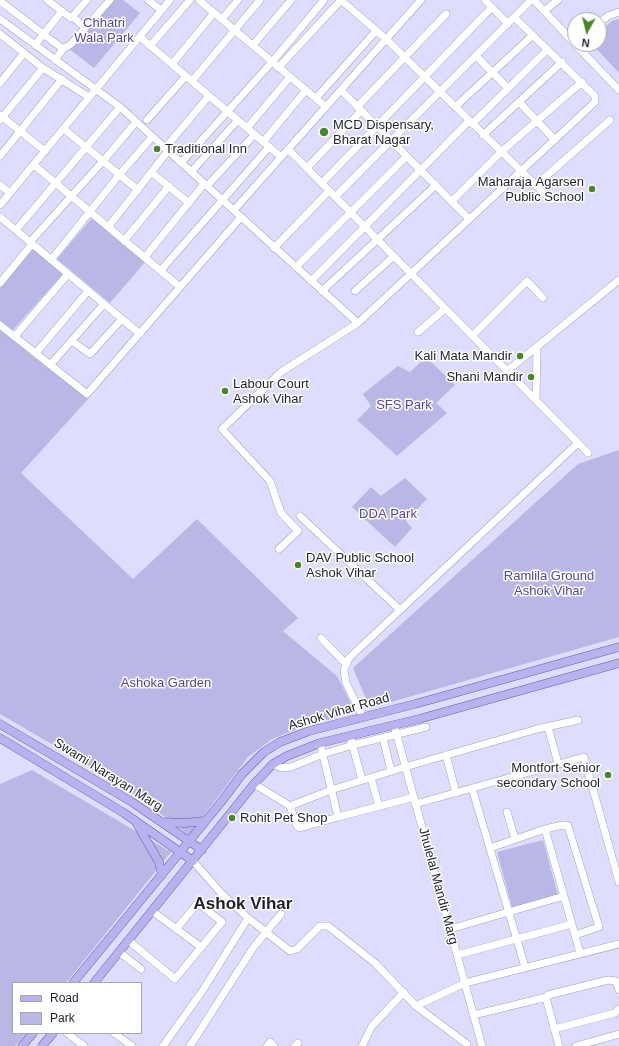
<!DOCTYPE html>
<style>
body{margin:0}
#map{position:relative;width:619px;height:1046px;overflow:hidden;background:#deddfd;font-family:Arial,sans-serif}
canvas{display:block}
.legend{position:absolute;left:12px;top:982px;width:130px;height:52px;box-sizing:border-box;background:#fff;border:1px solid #a6a5aa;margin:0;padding:5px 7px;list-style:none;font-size:12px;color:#201f2b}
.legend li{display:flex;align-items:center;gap:8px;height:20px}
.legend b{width:20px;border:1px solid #a6a5aa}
.north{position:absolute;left:567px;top:12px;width:40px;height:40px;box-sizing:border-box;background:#fff;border:1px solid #a6a5aa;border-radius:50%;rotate:187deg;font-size:11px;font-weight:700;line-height:16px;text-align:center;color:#201f2b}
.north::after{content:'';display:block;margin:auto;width:14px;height:18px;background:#488626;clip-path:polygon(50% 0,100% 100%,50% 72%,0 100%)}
</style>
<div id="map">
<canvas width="619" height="1046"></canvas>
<ul class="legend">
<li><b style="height:5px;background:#b9b2ef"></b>Road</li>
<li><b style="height:11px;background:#b9b7e6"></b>Park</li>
</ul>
<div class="north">N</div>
</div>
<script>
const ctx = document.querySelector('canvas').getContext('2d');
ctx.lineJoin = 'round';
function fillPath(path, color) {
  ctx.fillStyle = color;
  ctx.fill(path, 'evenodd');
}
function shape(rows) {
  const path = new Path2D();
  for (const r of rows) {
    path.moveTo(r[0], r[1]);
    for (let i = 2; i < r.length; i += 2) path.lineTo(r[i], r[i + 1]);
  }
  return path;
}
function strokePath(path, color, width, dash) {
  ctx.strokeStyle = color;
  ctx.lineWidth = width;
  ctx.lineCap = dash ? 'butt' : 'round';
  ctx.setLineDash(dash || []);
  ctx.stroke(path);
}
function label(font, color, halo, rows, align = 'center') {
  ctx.font = font + ' Arial,sans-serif';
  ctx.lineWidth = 3;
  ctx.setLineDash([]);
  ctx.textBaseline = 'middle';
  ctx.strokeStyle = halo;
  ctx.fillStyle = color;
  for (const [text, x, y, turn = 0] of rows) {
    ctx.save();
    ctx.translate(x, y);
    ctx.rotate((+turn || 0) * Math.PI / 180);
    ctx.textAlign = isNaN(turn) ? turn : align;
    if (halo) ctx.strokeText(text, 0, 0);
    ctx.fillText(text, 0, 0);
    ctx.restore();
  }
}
fillPath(shape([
 [108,0,123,0,140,13,94,68,68,48],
 [619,19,619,73,592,44,599,44,599,32,612,21],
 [92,218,145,262,110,303,57,259],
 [33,249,63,274,13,330,0,320,0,288],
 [0,327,89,398,21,473,133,579,197,519,298,618,283,631,337,676,355,712,305,726,272,739,248,757,189,835,122,785,0,714],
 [426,357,455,385,436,403,447,413,397,456,357,420,371,406,363,394,398,366,410,372],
 [619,450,619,637,370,708,353,668,578,464],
 [405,478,427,499,406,521,412,528,395,547,352,507,371,487,381,496],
 [32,770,171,852,66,983,13,983,13,1033,26,1033,15,1046,0,1046,0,784],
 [543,840,558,895,512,907,497,852]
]), '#b9b7e6');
const minor = shape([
 [47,0,71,18,87,0],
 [148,0,161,10],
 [199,0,326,107],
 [341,0,386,39,551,200],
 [485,0,508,24],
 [534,0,575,44],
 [0,1,63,49],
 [544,11,558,0],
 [73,17,84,27],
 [0,19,120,107,358,323],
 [222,19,238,0],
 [599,23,608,16,619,12],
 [0,34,43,68,89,97],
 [140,37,281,157],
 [575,44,619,90],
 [35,45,62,11],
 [253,45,291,0],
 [150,46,190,0],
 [476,56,508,88],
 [55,60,63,49,71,44,110,0],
 [172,64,214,13],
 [278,68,341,0],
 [192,81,260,0],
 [0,83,24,53],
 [341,90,469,219],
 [316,98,376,31],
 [519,102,555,140],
 [357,107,446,14],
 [455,107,533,35],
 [0,115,45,151],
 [0,120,43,68],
 [147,120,186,76],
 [472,124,547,50],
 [247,128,290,77],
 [64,129,138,190],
 [483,135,562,62],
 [263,142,306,90],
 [165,148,209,96],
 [288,149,588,453],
 [0,156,62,79],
 [181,163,272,62,324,0],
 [34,165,180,287],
 [307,168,361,111],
 [191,172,238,120],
 [152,173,189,203],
 [322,183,492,7],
 [0,185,10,193],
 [536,185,610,120],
 [207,186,255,134],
 [335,197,531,0],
 [452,201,501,152,582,82],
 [0,205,170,0],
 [234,210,421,0],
 [0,217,140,334],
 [108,227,168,151],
 [16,230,120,107],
 [124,241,169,186],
 [30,242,104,160,136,122],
 [274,248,329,191],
 [145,257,204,184],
 [51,260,120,174,152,137],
 [296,267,407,156],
 [161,270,269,147],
 [311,281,469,121],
 [0,283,32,244],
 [322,291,436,185],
 [355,291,394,256],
 [0,325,87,394,241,217],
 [418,332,445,309],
 [15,336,68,274],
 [472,336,527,281,543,298],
 [72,341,90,354,122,319],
 [36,353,88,291],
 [50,365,104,304],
 [507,371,619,280],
 [536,400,537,347],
 [300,516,400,610],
 [279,549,298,531,281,513,270,481,222,429,281,372,358,323,595,102,595,96,514,17],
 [321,638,346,664],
 [363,717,346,683,344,670,349,658,578,443],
 [394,725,482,1046],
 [548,727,558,763],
 [350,736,362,780],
 [383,738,391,771],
 [320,743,338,817,414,797],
 [446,755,456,793],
 [273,764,282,768,291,767,323,754,353,745,426,727],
 [371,778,379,806],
 [254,784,290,806],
 [472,788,525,967],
 [415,804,584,757,619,882],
 [507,812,515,839],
 [338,817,300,828,297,826,290,806,331,790,405,767,537,729,578,720],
 [545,829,580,953],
 [490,848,545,829,563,825,568,826,599,927,575,935],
 [193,861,221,893,248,918,290,951,297,949,320,926,328,926,375,963,416,1006,467,1044],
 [152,911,201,947],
 [450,929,564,896],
 [128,940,175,979,222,922,198,903,176,929],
 [119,952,141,969],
 [457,955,572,924],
 [416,1006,465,983,619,944],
 [473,1015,547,997],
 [554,1029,615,1013,619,1009],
 [67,1033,84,1046],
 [114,1033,132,1046],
 [163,1046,203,990,248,918],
 [190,1046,253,948,281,914],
 [267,1046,270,1042,274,1046],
 [295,1046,298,1043],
 [362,1046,372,1026,404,992],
 [559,1046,546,998,548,995,608,980,616,981,619,990],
 [576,1046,619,1034]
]);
const major = shape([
 [0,724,132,802,202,850],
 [0,738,124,813,193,861],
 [162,822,185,823,205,821],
 [137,824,159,862,162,875],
 [73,983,222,801,242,774,264,752,280,742,309,731,415,704,619,647],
 [94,983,254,784,273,764,287,756,320,743,419,719,619,663],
 [22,1046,33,1033],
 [42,1046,53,1033]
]);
strokePath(minor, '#a3a2c0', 8);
strokePath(major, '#655da4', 9);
strokePath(minor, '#fff', 7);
strokePath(major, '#b9b2ef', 8);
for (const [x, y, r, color] of [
 [324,132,5,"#488626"],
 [157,149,4,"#488626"],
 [592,189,4,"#488626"],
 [520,356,4,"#488626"],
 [531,377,4,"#488626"],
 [225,391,4,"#488626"],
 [298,565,4,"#488626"],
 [608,775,4,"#488626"],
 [232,818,4,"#488626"]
]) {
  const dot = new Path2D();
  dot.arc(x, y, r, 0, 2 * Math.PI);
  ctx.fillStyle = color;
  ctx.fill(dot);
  strokePath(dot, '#fff', 1.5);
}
label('13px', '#53459d', '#fff', [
 ["Chhatri",104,23],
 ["Wala Park",104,38],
 ["SFS Park",404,405],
 ["DDA Park",388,514],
 ["Ramlila Ground",549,576],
 ["Ashok Vihar",549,591],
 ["Ashoka Garden",166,683]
]);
label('13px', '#201f2b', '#fff', [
 ["MCD Dispensary,",333,125],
 ["Bharat Nagar",333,140],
 ["Traditional Inn",165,149],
 ["Maharaja Agarsen",584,182,"right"],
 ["Public School",584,197,"right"],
 ["Kali Mata Mandir",512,356,"right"],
 ["Shani Mandir",523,377,"right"],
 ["Labour Court",233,384],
 ["Ashok Vihar",233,399],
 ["DAV Public School",306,558],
 ["Ashok Vihar",306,573],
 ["Montfort Senior",600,768,"right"],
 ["secondary School",600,783,"right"],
 ["Rohit Pet Shop",240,818]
], 'left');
label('13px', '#201f2b', '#fff', [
 ["Ashok Vihar Road",339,712,-16],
 ["Swami Narayan Marg",108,775,32],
 ["Jhulelal Mandir Marg",438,886,75]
]);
label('bold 17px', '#201f2b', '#fff', [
 ["Ashok Vihar",243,904]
]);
</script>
